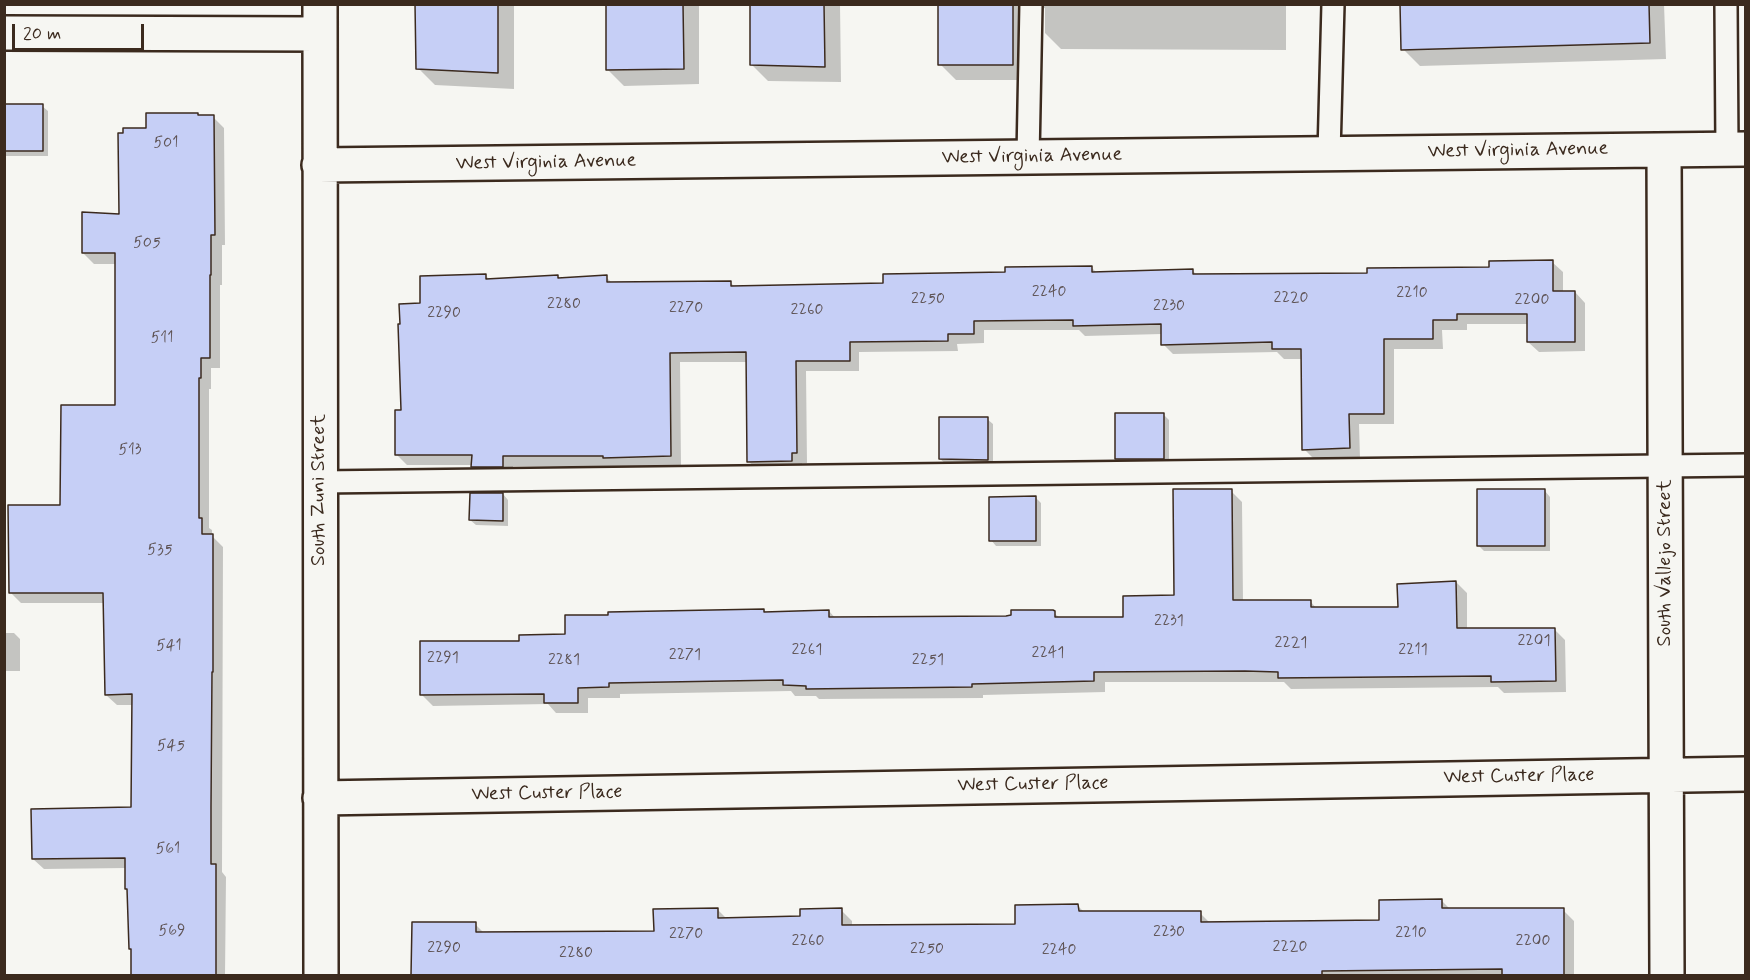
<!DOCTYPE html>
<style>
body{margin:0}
#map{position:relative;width:1750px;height:980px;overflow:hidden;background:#f6f6f2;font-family:Mynerve,sans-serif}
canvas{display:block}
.frame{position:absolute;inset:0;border:6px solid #3b2a1e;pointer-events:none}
.scale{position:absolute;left:12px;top:24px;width:132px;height:27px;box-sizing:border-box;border:3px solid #3b2a1e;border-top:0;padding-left:8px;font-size:18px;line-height:21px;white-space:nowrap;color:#3b2a1e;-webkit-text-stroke:4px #f6f6f2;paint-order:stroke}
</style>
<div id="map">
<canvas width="1750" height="980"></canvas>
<div class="frame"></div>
<div class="scale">20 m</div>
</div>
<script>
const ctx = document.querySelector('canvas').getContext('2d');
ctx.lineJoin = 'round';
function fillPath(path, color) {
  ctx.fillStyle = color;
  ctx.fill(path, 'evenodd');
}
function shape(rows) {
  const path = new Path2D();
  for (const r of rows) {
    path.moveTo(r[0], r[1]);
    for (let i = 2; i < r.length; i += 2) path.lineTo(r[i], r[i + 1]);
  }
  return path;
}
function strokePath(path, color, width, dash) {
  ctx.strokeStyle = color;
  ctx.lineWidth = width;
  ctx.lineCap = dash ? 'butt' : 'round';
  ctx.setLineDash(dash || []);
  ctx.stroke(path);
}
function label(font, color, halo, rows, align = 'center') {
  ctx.font = font + ' Mynerve,sans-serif';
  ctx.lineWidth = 4.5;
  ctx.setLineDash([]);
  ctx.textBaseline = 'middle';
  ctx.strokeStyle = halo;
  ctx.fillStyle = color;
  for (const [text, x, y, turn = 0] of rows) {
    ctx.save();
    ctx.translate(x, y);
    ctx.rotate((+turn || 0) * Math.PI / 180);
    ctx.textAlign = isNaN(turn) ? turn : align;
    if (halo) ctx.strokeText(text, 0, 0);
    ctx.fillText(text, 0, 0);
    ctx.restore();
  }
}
fillPath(shape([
 [416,4,514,4,514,89,435,85,418,68],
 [608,4,699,4,699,84,624,86,608,70],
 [751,4,840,4,841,82,768,81,752,65],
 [940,4,1286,4,1286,50,1061,49,1045,33,1045,8,1041,9,1028,80,956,80,940,64],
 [1402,4,1664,4,1666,59,1420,66,1403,49],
 [4,106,42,106,48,111,48,156,4,156],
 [198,115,200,117,213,117,224,128,225,245,222,245,222,285,220,285,220,368,211,368,211,389,209,389,209,528,212,530,212,536,223,547,222,872,226,877,225,976,133,976,132,950,130,948,129,892,126,889,126,868,44,869,33,859,132,808,133,705,117,705,106,695,105,603,21,603,10,592,62,506,116,407,116,264,94,264,83,253,120,215,148,130],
 [1552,262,1563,272,1563,292,1575,292,1585,303,1585,351,1539,352,1528,342,1528,324,1467,324,1467,330,1442,330,1443,349,1394,349,1394,424,1359,424,1360,458,1314,459,1304,449,1303,359,1284,359,1277,352,1173,354,1163,344,1162,334,1085,336,1079,330,984,330,984,343,957,344,958,351,859,352,859,371,806,371,807,463,802,463,802,471,759,471,748,461,747,362,680,362,681,466,615,468,613,466,513,466,513,477,483,477,473,467,473,465,407,465,396,454,402,411,422,305,486,276,490,280,557,276,560,279,606,277,613,284,730,282,735,287,884,285,1091,267,1097,273,1192,270,1198,276,1368,274,1490,269],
 [1163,414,1169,420,1169,464,1122,464,1117,458],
 [987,419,993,424,993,465,946,464,940,459],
 [1231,491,1242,502,1243,601,1310,601,1317,609,1399,609,1456,582,1467,593,1467,629,1554,629,1565,640,1566,692,1504,693,1498,687,1291,689,1284,682,1105,682,1105,692,983,695,983,698,819,699,816,696,795,696,791,691,620,694,620,698,588,698,588,713,556,713,548,704,433,706,422,695,521,642,764,610,767,613,829,611,836,619,1006,617,1054,613,1060,618,1125,618,1176,597],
 [1545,491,1550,497,1550,551,1484,551,1478,545],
 [503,494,508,500,508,526,476,525,470,520],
 [1036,498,1041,503,1041,546,996,546,991,540],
 [4,633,14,633,20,639,20,671,4,671],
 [1441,900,1451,910,1563,910,1574,921,1574,976,412,976,414,923,475,924,485,934,656,932,717,909,727,919,802,917,841,910,852,921,852,927,1017,925,1078,906,1085,913,1200,913,1210,923,1381,921]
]), '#0003');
const building = shape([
 [415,4,498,4,498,73,416,69,415,4],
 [606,4,683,4,684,69,606,70,606,4],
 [750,4,824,4,825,67,750,65,750,4],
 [938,4,1013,4,1013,65,938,65,938,4],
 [1400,4,1649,4,1650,43,1401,50,1400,4],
 [4,104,43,104,43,151,4,151,4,104],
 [146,113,198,113,198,115,214,115,215,235,211,235,211,275,210,275,210,358,201,358,201,378,199,378,199,518,202,518,202,534,213,534,213,672,212,672,211,806,211,864,216,864,216,975,131,975,131,949,129,949,127,889,125,889,125,858,32,859,31,809,131,807,132,694,105,695,103,593,9,593,8,505,60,505,61,405,115,405,115,253,82,253,82,212,119,214,118,133,123,133,123,128,146,128,146,113],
 [1553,260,1553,291,1575,291,1575,342,1527,342,1527,314,1457,314,1457,320,1433,320,1433,339,1384,339,1384,414,1349,414,1350,448,1302,450,1301,349,1272,349,1272,342,1161,345,1161,324,1073,326,1073,320,974,321,974,334,948,334,948,341,850,342,850,361,796,361,797,453,792,453,792,461,747,462,746,352,670,353,671,456,603,458,603,456,503,456,503,467,471,467,472,455,395,455,395,410,401,410,398,324,400,324,399,304,420,303,420,276,486,274,486,279,558,275,558,278,607,275,607,282,731,281,731,286,883,283,883,274,1005,272,1005,267,1092,266,1092,272,1193,269,1193,274,1367,273,1367,268,1489,267,1489,261,1553,260],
 [1115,413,1164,413,1164,459,1115,459,1115,413],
 [939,417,988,417,988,460,939,459,939,417],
 [1173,489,1232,489,1233,600,1311,600,1311,607,1398,607,1397,584,1456,581,1457,628,1555,628,1556,681,1491,682,1491,676,1278,678,1278,672,1245,671,1094,672,1094,681,972,684,972,687,806,689,806,686,783,685,783,680,609,683,609,687,578,688,578,703,544,703,544,694,420,695,420,641,519,641,519,635,565,634,565,615,608,615,608,612,764,609,764,612,829,610,829,617,1006,616,1011,615,1011,610,1053,610,1055,611,1055,617,1123,617,1123,596,1174,595,1173,489],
 [1477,489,1545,489,1545,546,1477,546,1477,489],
 [470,493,503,493,503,521,469,520,470,493],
 [1036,496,1036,541,989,541,989,497,1036,496],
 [1442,899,1442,908,1564,908,1564,975,1502,975,1502,969,1322,971,1322,975,411,975,412,922,476,922,476,932,654,931,653,909,718,908,718,918,800,916,800,909,842,908,842,925,1015,924,1015,905,1078,904,1079,911,1201,911,1201,922,1379,920,1379,900,1442,899]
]);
fillPath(building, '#c6cff6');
strokePath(building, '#3b2a1e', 1.5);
const service = shape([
 [1726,4,1727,149],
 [1329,153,1333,4],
 [1028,157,1031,4],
 [320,482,1746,465]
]);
const minor = shape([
 [320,4,321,976],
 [4,33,320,34],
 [1664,150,1667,976],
 [319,165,1746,149],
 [320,798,1746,774]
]);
strokePath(service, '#3b2a1e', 26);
strokePath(minor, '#3b2a1e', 38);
strokePath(service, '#f6f6f2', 21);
strokePath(minor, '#f6f6f2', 33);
label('16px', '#5e5354', null, [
 ["501",166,144],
 ["505",147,244],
 ["2240",1049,293],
 ["2210",1412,294],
 ["2220",1291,299],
 ["2250",928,300],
 ["2200",1532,301],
 ["2280",564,305],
 ["2230",1169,307],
 ["2270",686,309],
 ["2260",807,311],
 ["2290",444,314],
 ["511",162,339],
 ["513",130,451],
 ["535",160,551],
 ["2231",1169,622],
 ["2201",1534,642],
 ["2221",1291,644],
 ["541",169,647],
 ["2261",807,651],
 ["2211",1413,651],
 ["2241",1048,654],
 ["2271",685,656],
 ["2291",443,659],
 ["2281",564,661],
 ["2251",928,661],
 ["545",171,747],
 ["561",168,850],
 ["569",172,932],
 ["2230",1169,933],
 ["2210",1411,934],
 ["2270",686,935],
 ["2260",808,942],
 ["2200",1533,942],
 ["2220",1290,948],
 ["2290",444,949],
 ["2250",927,950],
 ["2240",1059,951],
 ["2280",576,954]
]);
label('20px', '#3b2a1e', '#f6f6f2', [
 ["West Virginia Avenue",1518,151,-1],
 ["West Virginia Avenue",1032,157,-1],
 ["West Virginia Avenue",546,163,-1],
 ["South Zuni Street",320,490,-90],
 ["South Vallejo Street",1666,563,-90],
 ["West Custer Place",1519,777,-1],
 ["West Custer Place",1033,785,-1],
 ["West Custer Place",547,794,-1]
]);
</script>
